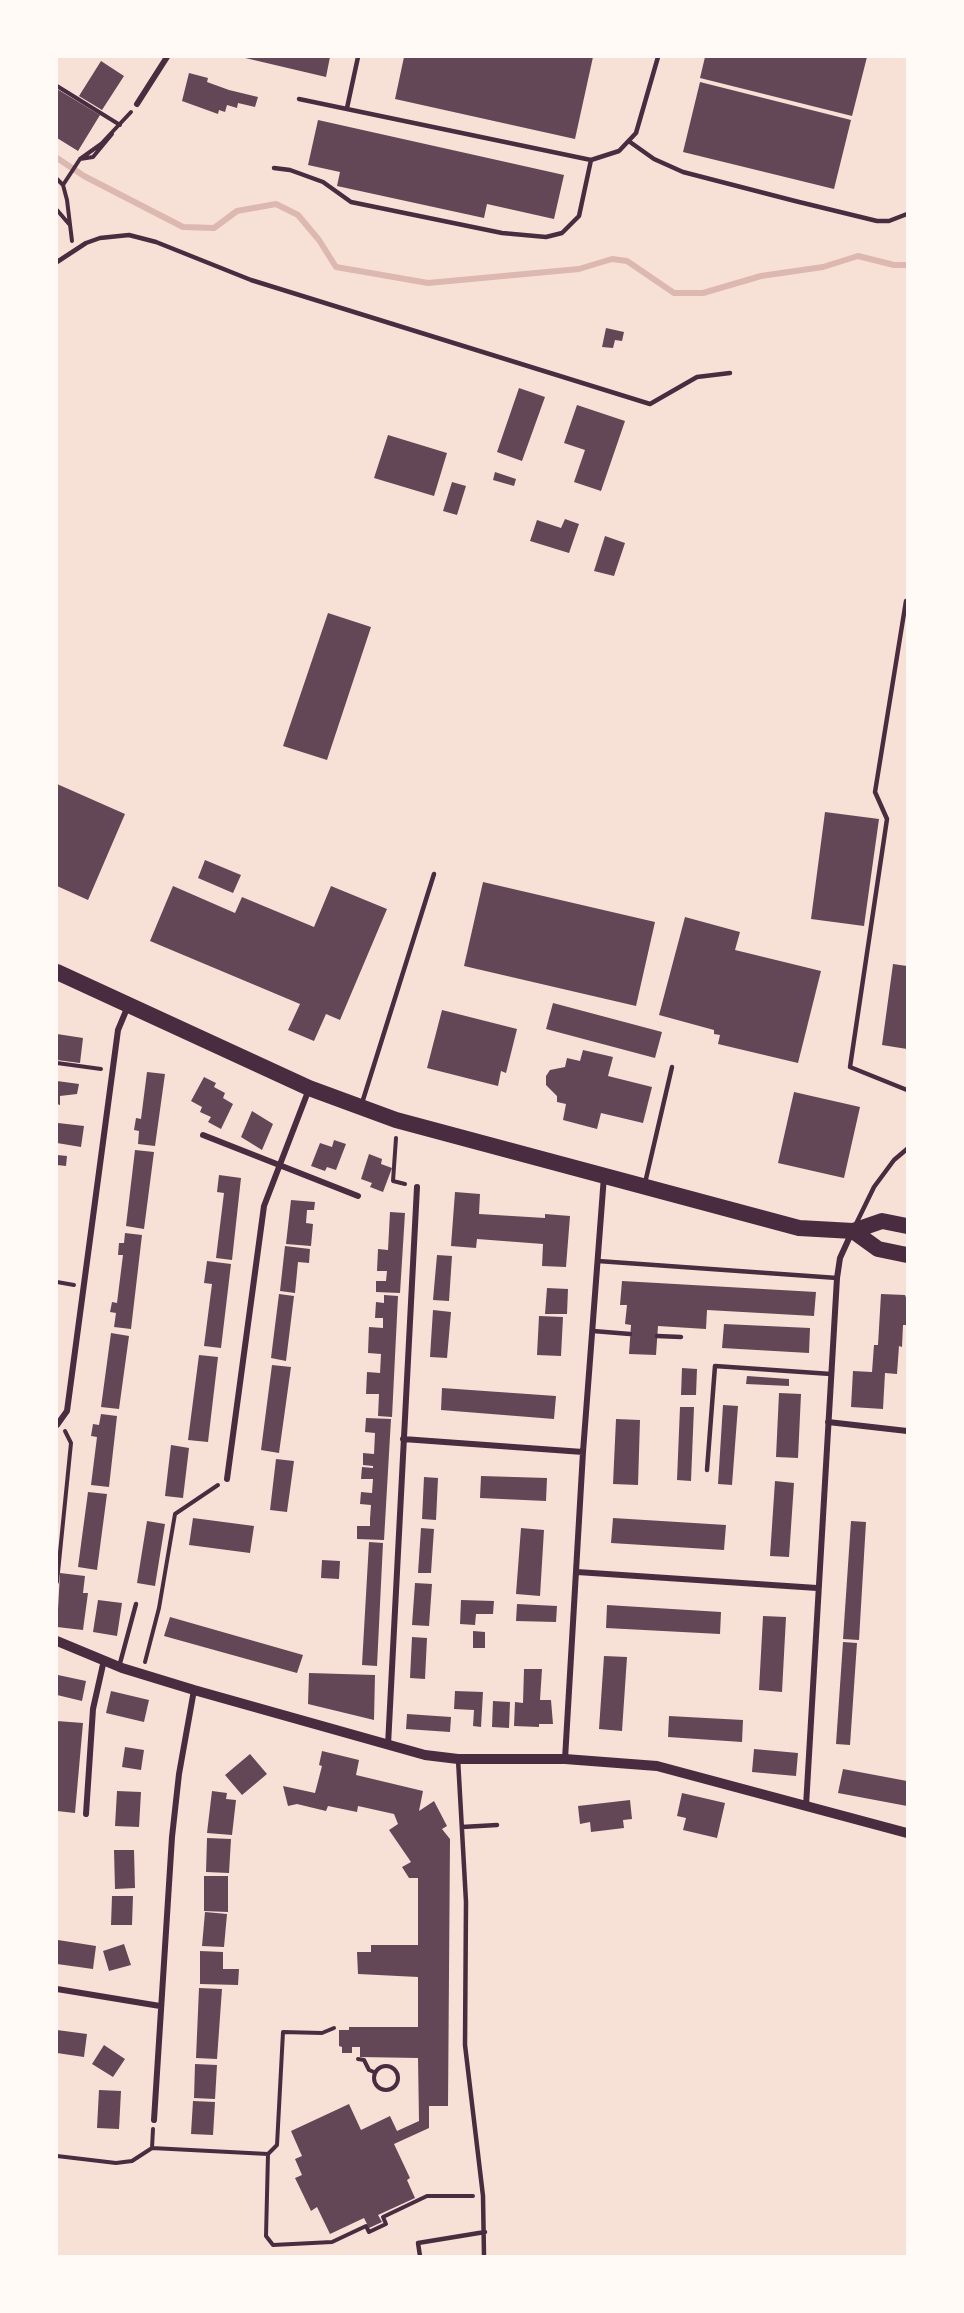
<!DOCTYPE html>
<style>
body{margin:0}
#map{position:relative;width:964px;height:2313px;overflow:hidden;background:#f7e1d7;font-family:Raleway,sans-serif}
canvas{display:block}
.frame{position:absolute;inset:0;border:58px solid #fffaf5;pointer-events:none}
</style>
<div id="map">
<canvas width="964" height="2313"></canvas>
<div class="frame"></div>
</div>
<script>
const ctx = document.querySelector('canvas').getContext('2d');
ctx.lineJoin = 'round';
function shape(rows) {
  const path = new Path2D();
  for (const r of rows) {
    if (r.length === 3) {
      path.moveTo(r[0] + r[2], r[1]);
      path.arc(r[0], r[1], r[2], 0, 2 * Math.PI);
      continue;
    }
    path.moveTo(r[0], r[1]);
    for (let i = 2; i < r.length; i += 2) path.lineTo(r[i], r[i + 1]);
  }
  return path;
}
function strokePath(path, color, width, dash) {
  ctx.strokeStyle = color;
  ctx.lineWidth = width;
  ctx.lineCap = dash ? 'butt' : 'round';
  ctx.setLineDash(dash || []);
  ctx.stroke(path);
}
function fillPath(path, color) {
  ctx.fillStyle = color;
  ctx.fill(path, 'evenodd');
}
strokePath(shape([
 [57,158,84,176,183,227,214,228,237,211,276,204,298,215,319,240,336,267,428,283,579,269,612,259,627,261,674,293,703,293,761,276,823,267,858,256,894,265,907,265]
]), '#dcb8b0', 6);
fillPath(shape([
 [241,57,330,57,326,77],
 [404,57,593,57,575,139,395,99],
 [705,57,867,57,852,116,700,78],
 [101,61,124,76,102,110,79,96],
 [189,73,208,78,207,82,229,90,258,97,255,107,238,103,237,108,227,105,225,112,219,110,218,114,182,101],
 [700,82,851,120,834,189,683,152],
 [57,89,100,115,78,151,57,138],
 [318,120,564,175,554,219,487,204,484,218,337,186,340,172,308,165],
 [606,328,624,332,622,341,615,340,613,348,602,347],
 [519,388,545,397,522,461,497,452],
 [577,405,625,421,601,491,574,482,585,450,564,443],
 [388,435,447,453,434,496,374,478],
 [495,472,516,479,514,486,493,480],
 [452,482,466,486,457,515,443,511],
 [565,519,579,524,569,553,530,541,537,520,561,528],
 [605,536,625,543,614,576,594,571],
 [328,613,371,627,327,760,283,746],
 [57,784,125,814,88,900,57,886],
 [825,812,879,819,864,926,811,919],
 [205,860,241,875,233,893,198,878],
 [483,882,655,922,636,1006,464,966],
 [173,886,235,913,242,897,314,927,331,886,387,909,340,1020,326,1014,314,1041,288,1030,300,1004,150,941],
 [685,917,740,932,735,950,821,971,798,1063,718,1044,720,1035,714,1034,714,1030,723,998,714,1030,659,1015],
 [893,964,907,966,907,1049,882,1045],
 [553,1003,662,1032,655,1058,546,1029],
 [442,1010,517,1029,506,1073,501,1071,498,1086,427,1068],
 [57,1034,83,1038,80,1063,57,1060],
 [583,1050,613,1057,608,1076,652,1087,643,1123,601,1113,597,1129,563,1120,566,1104,557,1102,557,1096,546,1085,546,1076,550,1070,565,1067,567,1058,580,1061],
 [147,1072,165,1074,155,1146,138,1144,139,1131,134,1130,136,1118,141,1119],
 [204,1077,216,1083,214,1087,225,1093,223,1098,233,1104,221,1129,208,1122,211,1117,200,1112,202,1107,191,1101],
 [57,1081,79,1084,77,1094,60,1096,60,1105,57,1104],
 [794,1092,860,1107,844,1178,778,1163],
 [252,1111,273,1124,262,1150,241,1137],
 [58,1123,84,1126,81,1147,57,1143],
 [334,1140,346,1144,336,1170,327,1167,325,1171,311,1166,320,1143,332,1147],
 [135,1150,154,1152,144,1229,126,1226],
 [369,1154,382,1159,381,1164,392,1168,383,1192,370,1187,372,1183,361,1179],
 [57,1155,67,1156,66,1166,57,1165],
 [219,1175,241,1178,232,1260,216,1258,224,1193,217,1192],
 [455,1192,480,1194,479,1214,545,1218,545,1214,570,1216,566,1267,542,1266,543,1244,477,1239,476,1248,451,1246],
 [291,1200,315,1202,314,1210,307,1210,306,1223,313,1224,311,1246,286,1244],
 [390,1212,405,1213,400,1293,376,1292,376,1281,386,1281,387,1271,377,1271,378,1249,388,1250],
 [125,1233,142,1235,131,1329,114,1327,116,1313,110,1312,112,1302,117,1303,123,1255,118,1255,119,1243,124,1243],
 [285,1246,310,1249,309,1263,298,1262,295,1293,280,1291],
 [437,1255,452,1256,449,1301,433,1300],
 [207,1261,231,1264,221,1348,204,1346,212,1284,204,1283],
 [622,1281,816,1292,814,1316,707,1310,706,1329,658,1326,656,1355,629,1354,631,1325,625,1324,627,1305,620,1305],
 [547,1288,568,1289,567,1314,545,1314],
 [279,1294,294,1296,286,1361,271,1358],
 [881,1294,905,1295,907,1300,907,1325,903,1325,902,1347,899,1346,897,1374,885,1373,883,1409,851,1407,853,1371,872,1372,874,1345,878,1345],
 [384,1295,398,1296,392,1417,378,1416,379,1394,366,1394,367,1372,380,1373,381,1354,368,1353,369,1327,383,1328,383,1318,375,1318,376,1302,384,1303],
 [433,1310,451,1312,447,1358,430,1357],
 [539,1316,563,1317,561,1356,537,1355],
 [724,1324,810,1328,809,1353,722,1348],
 [111,1333,129,1336,119,1409,101,1407],
 [199,1355,218,1357,208,1442,188,1440],
 [272,1365,291,1367,279,1453,261,1450],
 [682,1368,697,1369,696,1395,681,1395],
 [747,1376,789,1379,789,1386,746,1384],
 [442,1388,556,1396,554,1419,441,1410],
 [779,1393,801,1394,798,1458,776,1457],
 [723,1405,738,1406,732,1485,718,1484],
 [680,1407,694,1407,691,1481,677,1480],
 [101,1414,117,1416,109,1487,91,1485,97,1437,91,1436,93,1424,99,1425],
 [366,1418,391,1419,384,1540,357,1539,357,1526,370,1526,370,1519,371,1505,360,1504,361,1492,372,1493,373,1479,361,1479,362,1467,373,1468,373,1466,363,1465,363,1453,374,1454,375,1433,365,1432],
 [616,1419,640,1420,638,1485,613,1484],
 [171,1445,189,1448,183,1498,165,1496],
 [276,1459,294,1461,287,1512,270,1510],
 [481,1476,547,1478,546,1501,480,1498],
 [424,1477,438,1478,436,1520,422,1519],
 [775,1481,794,1483,789,1557,770,1556],
 [88,1492,107,1494,97,1570,78,1567],
 [193,1518,254,1526,250,1553,189,1545],
 [613,1518,726,1525,724,1550,611,1543],
 [147,1521,165,1524,155,1586,137,1583],
 [851,1521,866,1522,859,1640,843,1639],
 [421,1528,434,1529,431,1573,418,1573],
 [521,1528,544,1530,540,1596,516,1594],
 [369,1542,383,1543,377,1666,362,1665],
 [322,1560,340,1561,339,1579,321,1578],
 [60,1573,85,1576,83,1593,88,1593,83,1630,57,1627],
 [415,1583,432,1584,429,1626,412,1625],
 [98,1600,122,1603,117,1636,93,1632],
 [461,1600,494,1601,493,1614,476,1614,475,1625,460,1624],
 [517,1604,557,1606,556,1622,516,1621],
 [607,1605,721,1612,720,1634,606,1628],
 [763,1616,786,1617,782,1692,759,1690],
 [170,1617,303,1655,297,1673,164,1636],
 [473,1631,485,1632,485,1648,473,1648],
 [412,1637,427,1638,425,1679,410,1678],
 [843,1642,857,1643,850,1745,836,1744],
 [604,1656,627,1657,622,1731,599,1729],
 [524,1669,542,1669,540,1700,551,1700,553,1724,539,1724,539,1727,514,1726,515,1702,523,1703],
 [309,1673,375,1675,374,1720,308,1704],
 [58,1675,86,1681,82,1701,57,1695],
 [111,1691,149,1700,144,1722,106,1713],
 [455,1691,483,1692,481,1727,473,1726,474,1710,454,1709],
 [493,1701,510,1702,509,1728,492,1727],
 [407,1714,451,1717,450,1732,406,1729],
 [669,1716,743,1720,742,1742,668,1737],
 [57,1721,83,1723,75,1813,57,1811],
 [125,1747,144,1750,141,1770,122,1767],
 [754,1749,798,1753,796,1776,752,1772],
 [322,1751,359,1760,356,1775,423,1791,419,1811,434,1801,447,1826,442,1829,450,1839,448,2106,429,2106,429,2128,394,2144,410,2178,407,2180,415,2198,378,2215,382,2222,369,2228,364,2218,330,2234,317,2207,311,2211,295,2178,302,2175,295,2159,302,2156,291,2131,349,2104,361,2130,390,2116,397,2131,419,2121,418,2058,360,2057,360,2047,352,2047,352,2053,342,2053,342,2047,339,2046,339,2030,349,2030,349,2027,418,2027,418,1977,358,1974,357,1952,371,1952,371,1945,418,1945,418,1878,409,1878,402,1867,411,1862,389,1830,398,1824,394,1814,358,1806,357,1812,328,1806,326,1811,297,1804,288,1806,283,1786,315,1793,322,1766,319,1765],
 [250,1754,267,1774,242,1795,225,1775],
 [843,1769,907,1781,907,1806,838,1793],
 [117,1791,141,1792,139,1827,115,1826],
 [212,1791,227,1793,226,1799,236,1800,232,1835,207,1833],
 [682,1793,725,1803,717,1838,683,1830,686,1818,677,1816],
 [630,1800,632,1819,623,1820,624,1828,591,1832,590,1822,580,1824,578,1806],
 [207,1838,231,1839,229,1873,206,1872],
 [114,1850,134,1850,135,1888,115,1889],
 [204,1876,228,1876,228,1912,204,1911],
 [112,1896,133,1896,132,1925,111,1925],
 [205,1912,227,1914,224,1947,202,1946],
 [58,1940,96,1946,93,1969,57,1964],
 [124,1944,131,1965,109,1971,103,1951],
 [200,1951,223,1952,223,1969,239,1969,238,1985,200,1984],
 [199,1988,222,1989,217,2059,196,2058],
 [57,2030,87,2034,84,2057,57,2053],
 [104,2045,125,2059,113,2077,92,2064],
 [195,2064,217,2065,215,2099,194,2098],
 [99,2090,121,2091,119,2129,97,2128],
 [193,2101,215,2102,213,2135,191,2134]
]), '#644757');
strokePath(shape([
 [57,86,120,125],
 [80,159,93,157,112,134],
 [57,179,63,185,67,200,72,241],
 [63,185,80,159,101,144,131,112],
 [57,210,69,224],
 [57,1063,101,1069],
 [396,1138,393,1181,405,1184],
 [57,1282,74,1285],
 [57,1582,71,1443,65,1431],
 [145,1662,159,1608,175,1514,218,1485],
 [334,2028,322,2033,283,2032,277,2145,268,2154,266,2236,273,2245,332,2242,366,2226,369,2232,386,2224,383,2217,427,2196,473,2196],
 [358,2059,364,2060,369,2070,374,2072],
 [386,2078,12],
 [153,2129,152,2148,268,2154],
 [57,2156,116,2163,132,2161,152,2148]
]), '#4a2c40', 4);
strokePath(shape([
 [299,99,591,160,619,151,636,133,658,57],
 [347,108,358,57],
 [630,142,654,159,683,172,795,201,877,221,889,221,907,214],
 [274,168,290,170,323,182,351,202,502,233,546,237,562,233,579,216,591,160],
 [57,262,86,243,100,238,129,235,156,242,251,280,650,404,697,377,730,373],
 [906,601,875,792,887,819,850,1067,907,1090],
 [362,1103,434,874],
 [645,1183,672,1067],
 [855,1226,874,1187,894,1160,907,1149],
 [598,1261,837,1278],
 [593,1331,630,1334],
 [657,1336,681,1337],
 [707,1470,715,1366,831,1374],
 [119,1667,136,1604],
 [458,1759,466,1902,465,2045,483,2196,484,2256],
 [462,1827,497,1825],
 [420,2256,418,2243,485,2232]
]), '#4a2c40', 4.5);
strokePath(shape([
 [137,104,167,57],
 [203,1135,358,1196],
 [828,1422,907,1431],
 [57,1425,67,1411,118,1030,128,1006],
 [403,1439,583,1452],
 [227,1479,264,1206,309,1089],
 [577,1572,817,1588],
 [388,1745,417,1187],
 [565,1759,583,1452,604,1176],
 [806,1806,837,1278,840,1258,851,1234],
 [86,1814,93,1709,104,1660],
 [57,1989,160,2006],
 [154,2120,172,1837,179,1774,194,1690]
]), '#4a2c40', 6);
strokePath(shape([
 [57,1641,122,1668,194,1690,425,1755,458,1759,565,1759,657,1766,907,1833]
]), '#4a2c40', 10);
strokePath(shape([
 [57,972,309,1088,396,1120,799,1228,853,1231,882,1221,907,1226],
 [853,1231,878,1249,907,1255]
]), '#4a2c40', 16);
</script>
